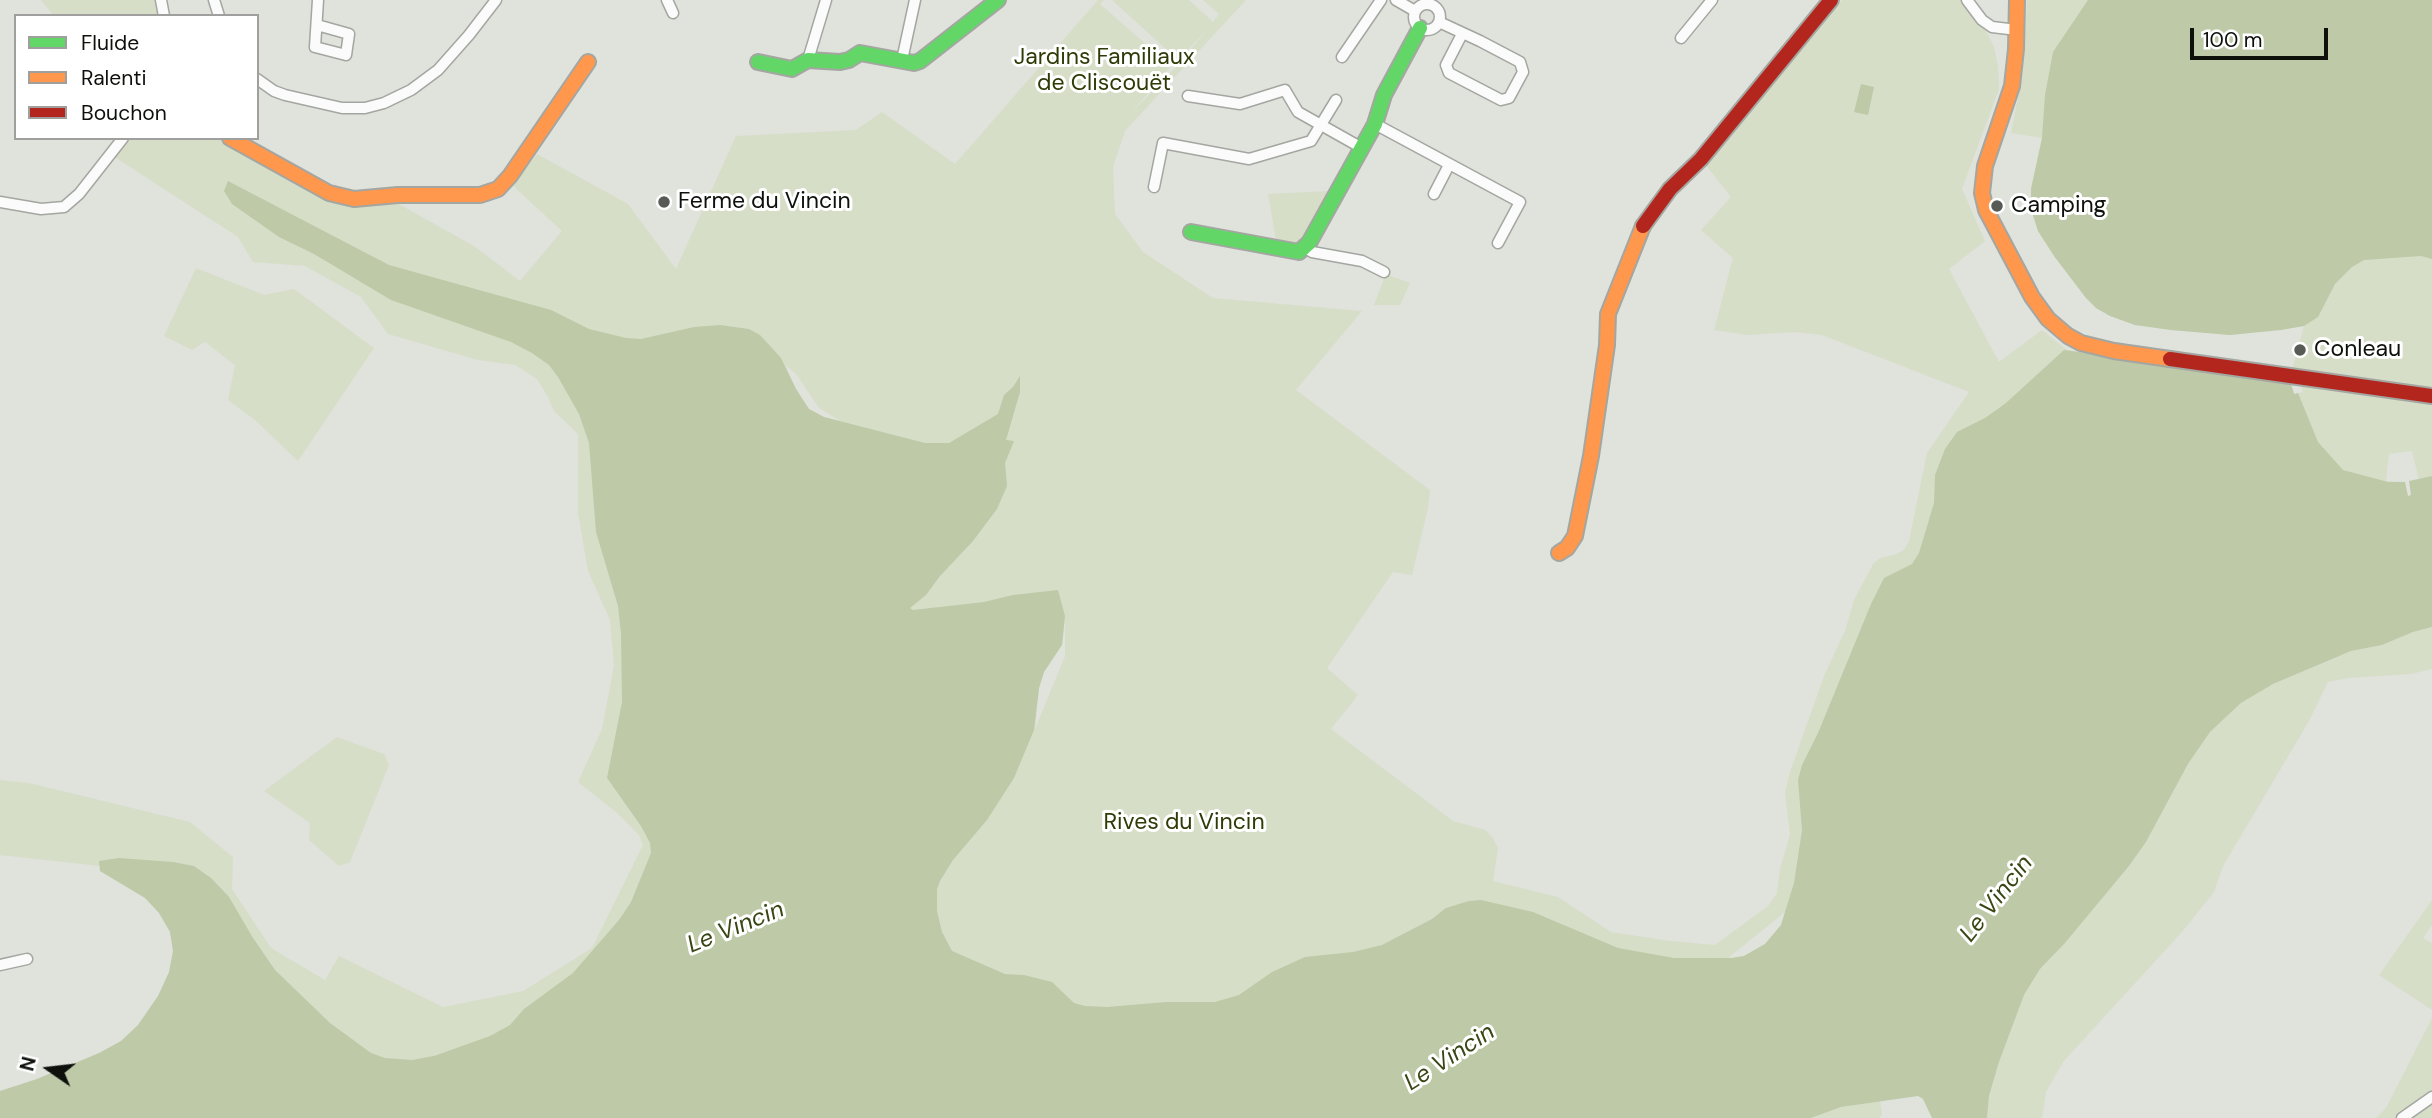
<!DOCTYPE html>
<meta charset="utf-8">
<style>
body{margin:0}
#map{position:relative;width:2432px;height:1118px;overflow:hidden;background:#e0e2dc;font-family:"DM Sans",sans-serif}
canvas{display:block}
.legend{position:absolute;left:14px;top:14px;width:245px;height:126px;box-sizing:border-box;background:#fff;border:2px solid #9f9f9e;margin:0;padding:9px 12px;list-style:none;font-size:21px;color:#0e100c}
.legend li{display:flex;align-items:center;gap:14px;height:35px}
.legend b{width:35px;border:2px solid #9f9f9e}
.north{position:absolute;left:14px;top:1034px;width:70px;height:70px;-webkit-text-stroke:5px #fff;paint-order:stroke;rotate:284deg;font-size:19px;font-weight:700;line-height:28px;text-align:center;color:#0e100c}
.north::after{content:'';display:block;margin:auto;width:24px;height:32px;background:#0e100c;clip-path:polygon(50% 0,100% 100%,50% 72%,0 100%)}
.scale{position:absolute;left:2190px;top:28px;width:138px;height:32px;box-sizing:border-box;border:4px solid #0e100c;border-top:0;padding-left:9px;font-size:21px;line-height:24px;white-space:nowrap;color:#0e100c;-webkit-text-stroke:5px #fff;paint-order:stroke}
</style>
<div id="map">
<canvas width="2432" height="1118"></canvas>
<ul class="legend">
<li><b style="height:9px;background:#63d668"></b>Fluide</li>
<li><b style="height:9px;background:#ff974d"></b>Ralenti</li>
<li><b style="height:9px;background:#b3261e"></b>Bouchon</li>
</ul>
<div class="north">N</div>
<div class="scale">100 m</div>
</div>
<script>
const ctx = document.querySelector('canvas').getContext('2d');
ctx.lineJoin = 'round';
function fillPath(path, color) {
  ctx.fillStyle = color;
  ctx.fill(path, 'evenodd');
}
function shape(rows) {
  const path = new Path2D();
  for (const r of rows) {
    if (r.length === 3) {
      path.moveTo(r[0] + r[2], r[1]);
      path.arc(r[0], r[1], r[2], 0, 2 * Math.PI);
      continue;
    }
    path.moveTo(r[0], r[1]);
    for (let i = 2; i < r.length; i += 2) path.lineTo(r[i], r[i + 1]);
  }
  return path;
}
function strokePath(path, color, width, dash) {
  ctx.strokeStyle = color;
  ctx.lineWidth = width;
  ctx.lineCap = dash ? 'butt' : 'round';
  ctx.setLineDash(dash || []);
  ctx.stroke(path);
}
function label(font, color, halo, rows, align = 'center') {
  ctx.font = font + ' "DM Sans",sans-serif';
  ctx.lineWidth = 6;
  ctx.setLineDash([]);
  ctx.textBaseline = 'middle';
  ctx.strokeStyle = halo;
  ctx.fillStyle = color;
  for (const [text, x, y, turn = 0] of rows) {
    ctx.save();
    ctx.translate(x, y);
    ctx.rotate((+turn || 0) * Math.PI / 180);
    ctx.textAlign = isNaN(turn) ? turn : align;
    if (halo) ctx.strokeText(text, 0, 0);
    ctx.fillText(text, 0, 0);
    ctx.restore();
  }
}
fillPath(shape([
 [41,0,155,0,159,16,54,16],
 [1098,0,1104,0,1100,4,1171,66,1131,113,1174,69,1207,30,1178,60,1112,0,1189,0,1213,22,1219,14,1203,0,1246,0,1125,131,1113,167,1115,214,1143,252,1213,298,1362,311,1296,390,1430,490,1428,508,1412,575,1393,572,1327,668,1358,695,1331,729,1453,821,1485,830,1493,838,1498,848,1493,881,1558,897,1611,932,1670,941,1715,945,1768,906,1777,893,1780,869,1790,835,1785,792,1790,772,1824,676,1845,631,1854,600,1873,564,1880,558,1894,555,1904,550,1909,541,1927,453,1969,392,1822,335,1794,332,1747,335,1714,330,1733,258,1701,230,1731,197,1705,164,1842,0,1963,0,1986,31,1994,47,1998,66,1999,89,1962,189,1985,241,1949,269,1999,362,2042,330,2067,350,2290,380,2294,394,2303,392,2299,380,2432,400,2432,476,2419,480,2412,451,2389,454,2386,481,2405,482,2407,496,2397,498,2357,489,2315,472,2218,472,2146,488,2111,520,2040,769,2006,850,1944,908,1854,980,1787,994,1675,999,1601,990,1578,998,1521,1003,1256,1118,1121,1118,1098,1077,1083,1045,1055,1018,998,988,956,976,936,963,852,875,854,837,862,796,842,733,854,675,867,640,872,608,868,572,856,539,838,519,836,493,792,457,770,451,760,438,759,409,755,382,726,366,656,357,637,345,593,338,544,323,547,309,516,309,436,284,425,290,445,312,480,322,544,351,551,365,564,372,582,397,595,428,617,415,642,393,659,389,682,392,697,402,705,426,695,445,698,479,746,515,789,533,821,577,830,618,810,690,795,728,803,774,802,839,795,871,781,898,749,914,682,934,627,975,572,1032,511,1075,479,1090,489,1118,0,1118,0,1107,11,1106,33,1090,64,1082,108,1065,159,1038,175,1015,186,990,193,938,156,899,109,867,0,855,0,780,29,783,190,822,233,857,232,889,271,948,325,980,339,956,443,1007,523,991,592,948,643,845,639,835,616,812,578,782,602,729,614,666,610,620,588,571,578,513,578,434,554,411,548,397,537,379,515,365,478,360,388,334,361,297,305,266,253,262,238,237,113,156,132,138,220,138,337,203,395,202,474,246,520,281,562,231,512,185,537,154,628,204,676,269,736,136,856,130,882,112,955,164],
 [785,365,796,374,819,408,842,422,824,417,809,409,796,389],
 [1065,617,1065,656,1035,729,1039,688,1044,672,1062,645],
 [131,859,168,865,202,883,224,906,231,918,231,925,210,903,192,903,174,882,132,868,111,866],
 [1785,912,1781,925,1765,944,1744,956,1728,958],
 [2027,0,2340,0,2432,238,2432,391,2292,371,2304,326,2230,335,2171,330,2135,325,2110,316,2086,298,2054,256,2038,231,2031,209,2031,189,2042,138,2011,133,2022,77],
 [1330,191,1303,246,1277,245,1268,194],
 [196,268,264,295,294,289,374,348,298,461,255,420,228,400,235,365,205,342,192,350,164,336],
 [1386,274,1410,283,1400,305,1374,305],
 [2432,627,2432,669,2411,674,2348,678,2328,682,2309,721,2223,866,2214,892,2182,932,2063,1062,2046,1092,2042,1118,1987,1118,1989,1096,1999,1062,2024,995,2040,969,2065,943,2129,866,2146,842,2188,764,2210,732,2241,703,2273,684,2351,651,2382,645,2413,632],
 [337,737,384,754,389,765,350,862,339,866,309,840,310,823,264,791],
 [2432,900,2432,925,2423,938,2432,943,2432,1010,2379,975],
 [2432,1018,2432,1118,2376,1118,2386,1108],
 [1880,1100,1882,1115,1879,1118,1811,1118,1841,1107]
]), '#d6dec8');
fillPath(shape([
 [2088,0,2432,0,2432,259,2421,256,2364,260,2352,267,2335,284,2318,317,2304,326,2281,330,2230,335,2171,330,2135,325,2110,316,2096,308,2086,298,2054,256,2038,231,2031,209,2031,189,2042,138,2045,95,2053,52],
 [1861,84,1874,87,1868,115,1854,112],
 [228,181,389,265,551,310,589,329,626,338,641,339,694,327,720,325,749,329,760,335,781,358,796,389,809,409,824,417,925,443,949,443,998,414,1004,395,1013,387,1020,376,1020,392,1006,440,1014,441,1005,463,1007,486,997,509,973,541,940,576,926,595,910,608,913,610,984,602,1013,595,1058,590,1065,616,1062,645,1044,672,1039,688,1034,730,1014,778,987,820,953,860,940,881,937,889,937,911,942,932,952,951,1005,974,1024,975,1052,982,1074,1003,1085,1006,1107,1007,1166,1002,1215,1002,1239,995,1272,972,1305,957,1353,952,1382,945,1432,919,1446,908,1469,901,1481,900,1533,912,1618,948,1674,958,1732,958,1744,956,1765,944,1781,925,1794,883,1802,830,1798,780,1802,765,1818,733,1871,604,1884,578,1912,564,1919,553,1934,503,1935,475,1945,449,1957,432,1985,418,2006,403,2064,350,2290,380,2294,394,2298,393,2318,442,2343,470,2388,482,2405,482,2408,496,2411,495,2409,481,2432,476,2432,627,2413,632,2382,645,2351,651,2273,684,2241,703,2210,732,2188,764,2146,842,2129,866,2065,943,2040,969,2024,995,1999,1062,1989,1096,1987,1118,1932,1118,1923,1099,1918,1096,1841,1107,1811,1118,0,1118,0,1091,37,1079,99,1053,121,1041,138,1025,158,996,169,972,173,951,170,932,159,913,145,898,100,871,99,861,119,858,173,862,194,866,211,878,229,897,253,938,275,970,330,1023,371,1053,385,1058,412,1060,434,1056,490,1036,510,1025,524,1009,573,973,619,920,631,902,651,853,650,843,641,826,607,778,622,702,621,633,618,606,596,532,589,443,579,414,558,377,549,365,532,353,511,342,391,300,314,254,279,237,232,204,224,191]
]), '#bdc9a7');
const street = shape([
 [161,0,164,16],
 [214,0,219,16],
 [667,0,673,13],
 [1396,0,1415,11],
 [1967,0,1982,20,1992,27,2017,30],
 [1427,17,13],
 [1439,22,1480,41,1520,62,1523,72,1509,98,1501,100,1449,73,1446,65,1462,34],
 [317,25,349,34,346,55,315,47,318,0],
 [1681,38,1712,0],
 [1342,57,1381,0],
 [808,60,826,0],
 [902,60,915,0],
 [257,79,274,91,285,95,342,108,365,108,384,103,411,90,438,70,469,35,496,0],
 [1188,96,1240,104,1285,90,1298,112,1362,148],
 [1375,124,1520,202,1498,243],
 [1154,187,1163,143,1249,159,1311,141,1336,100],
 [1434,194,1449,165],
 [0,202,41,209,64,207,79,194,123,138],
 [1304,247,1312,252,1362,261,1384,272],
 [0,965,27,959],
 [2402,1118,2432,1097]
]);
const fast = shape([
 [758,62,792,69,808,60,840,62,849,60,860,53,914,63,920,61,998,0],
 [1191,232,1299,252,1309,243,1375,124,1384,95,1420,28]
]);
const slow = shape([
 [2017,0,2016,49,2012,86,1985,166,1982,193,1986,210,2032,297,2048,319,2068,336,2081,343,2114,351,2170,359],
 [230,138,329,193,354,199,398,195,480,195,498,189,510,176,588,62],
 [1559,553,1567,548,1575,536,1591,456,1607,345,1608,314,1643,226]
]);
const jam = shape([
 [1643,226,1670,189,1701,159,1831,0],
 [2170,359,2432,396]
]);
strokePath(street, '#a4a6a1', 13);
strokePath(fast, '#a4a6a1', 18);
strokePath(slow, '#a4a6a1', 18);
strokePath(jam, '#a4a6a1', 18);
strokePath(street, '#fafbfa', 10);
strokePath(fast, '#63d668', 14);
strokePath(slow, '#ff974d', 14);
strokePath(jam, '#b3261e', 14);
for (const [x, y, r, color] of [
 [664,202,7,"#585a55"],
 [1997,206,7,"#585a55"],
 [2300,350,7,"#585a55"]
]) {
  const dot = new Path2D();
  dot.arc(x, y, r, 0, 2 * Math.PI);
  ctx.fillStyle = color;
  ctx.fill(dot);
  strokePath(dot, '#fff', 2.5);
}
label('23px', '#2d3b06', '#fff', [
 ["Jardins Familiaux",1104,58],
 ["de Cliscouët",1104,84],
 ["Rives du Vincin",1184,823]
]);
label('23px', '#0e100c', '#fff', [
 ["Ferme du Vincin",678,202],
 ["Camping",2011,206],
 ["Conleau",2314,350]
], 'left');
label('italic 24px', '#384613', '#fff', [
 ["Le Vincin",1997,899,-52],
 ["Le Vincin",736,928,-22],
 ["Le Vincin",1450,1058,-33]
]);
</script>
